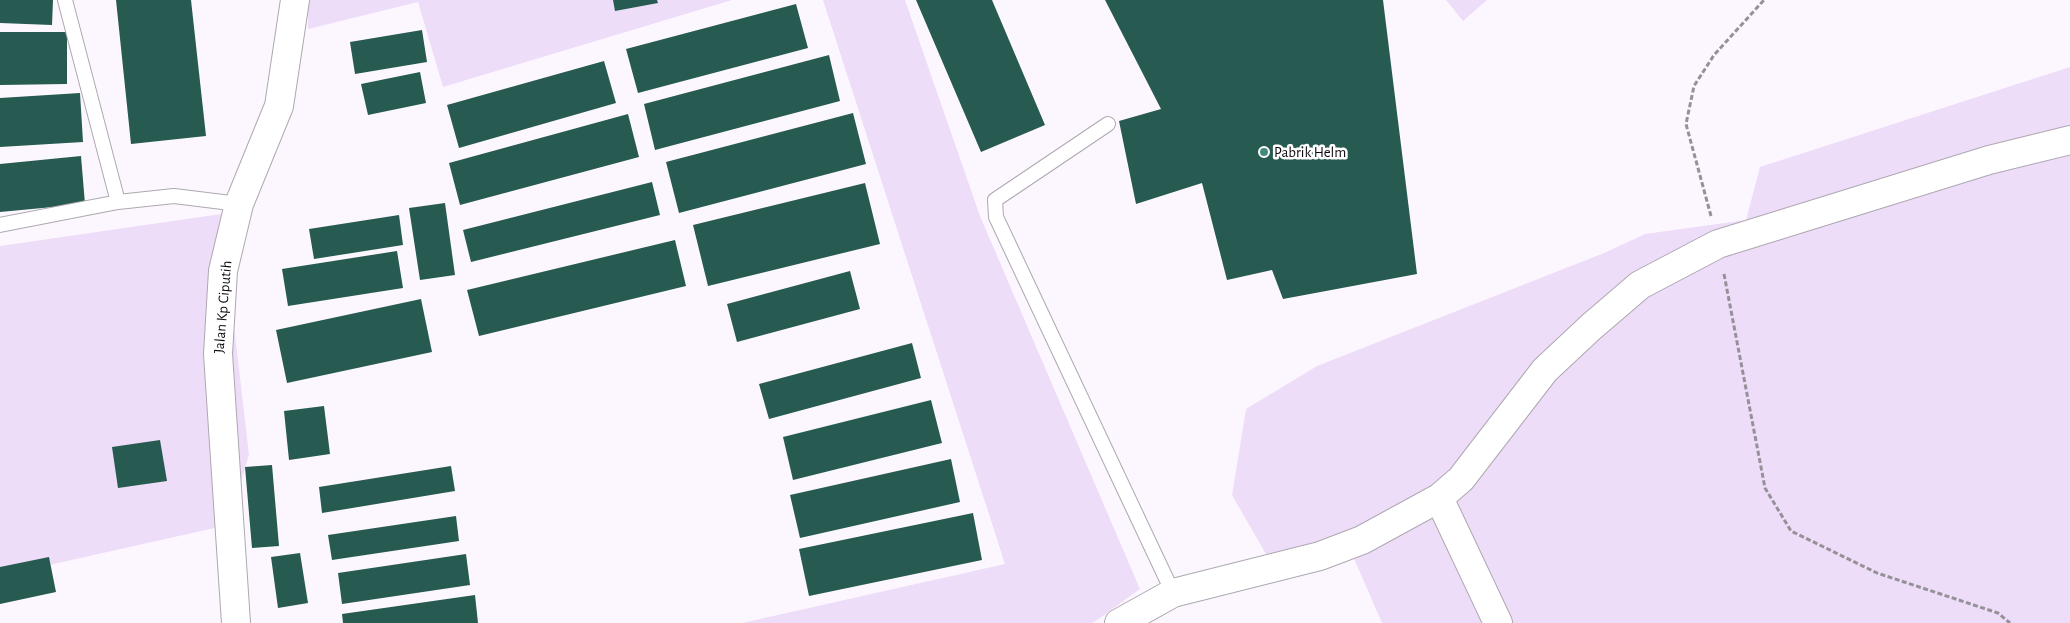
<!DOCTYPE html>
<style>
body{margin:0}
canvas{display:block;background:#fcf7ff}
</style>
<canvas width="2070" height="623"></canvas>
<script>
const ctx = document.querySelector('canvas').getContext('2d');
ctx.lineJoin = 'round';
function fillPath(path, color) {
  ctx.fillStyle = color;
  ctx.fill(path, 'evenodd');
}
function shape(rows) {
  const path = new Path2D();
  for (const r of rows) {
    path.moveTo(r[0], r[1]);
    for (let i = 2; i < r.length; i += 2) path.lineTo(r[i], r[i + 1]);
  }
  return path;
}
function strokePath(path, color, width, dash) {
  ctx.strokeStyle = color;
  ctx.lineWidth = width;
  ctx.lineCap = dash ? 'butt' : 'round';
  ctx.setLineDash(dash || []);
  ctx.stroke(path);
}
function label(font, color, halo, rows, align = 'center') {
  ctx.font = font + ' "Alegreya Sans",sans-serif';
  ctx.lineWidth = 5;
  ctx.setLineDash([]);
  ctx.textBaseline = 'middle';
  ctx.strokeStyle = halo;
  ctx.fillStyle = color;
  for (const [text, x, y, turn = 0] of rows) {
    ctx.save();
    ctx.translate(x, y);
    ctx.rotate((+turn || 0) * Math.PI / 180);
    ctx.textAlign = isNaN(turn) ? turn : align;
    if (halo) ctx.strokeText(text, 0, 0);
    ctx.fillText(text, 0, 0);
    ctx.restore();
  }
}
fillPath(shape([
 [308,0,732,0,443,87,418,2,308,29],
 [823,0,905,0,980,216,1140,589,1093,623,742,623,1005,564],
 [1446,0,1487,0,1463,21],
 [2070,67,2070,623,1382,623,1348,545,1274,568,1232,495,1246,409,1317,366,1604,253,1645,234,1746,220,1760,167],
 [221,214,249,455,228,525,0,576,0,246]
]), '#eeddf8');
fillPath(shape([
 [0,0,53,0,52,25,0,23],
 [116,0,191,0,206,136,131,144],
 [613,0,657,0,658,3,615,11],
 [916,0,992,0,1045,125,981,152],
 [1105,0,1383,0,1417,274,1283,299,1272,270,1227,280,1202,183,1136,204,1119,121,1161,109],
 [796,4,808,48,638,93,626,49],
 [422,30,427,62,355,74,350,42],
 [0,32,67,32,67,84,0,85],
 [829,55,840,101,655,150,644,104],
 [604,61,616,103,459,148,447,105],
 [420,72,426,103,368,115,361,84],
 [80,93,83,142,0,147,0,98],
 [853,113,866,164,679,213,666,162],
 [628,114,639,157,460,205,449,163],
 [81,156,85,204,0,212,0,164],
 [652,182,660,215,471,262,463,230],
 [865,183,880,244,708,286,693,225],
 [445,203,455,275,420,280,409,208],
 [399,215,403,245,314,259,309,229],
 [675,240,686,286,479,336,467,290],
 [397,251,403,288,288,306,282,269],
 [850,271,860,309,737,342,727,304],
 [421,299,432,352,287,383,276,330],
 [912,343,921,378,769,419,759,384],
 [931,400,942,443,793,480,783,437],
 [324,406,330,454,289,460,284,411],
 [160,440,167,481,118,488,112,447],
 [951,459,960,502,800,538,790,495],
 [272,465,279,546,252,548,245,467],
 [451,466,455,491,322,513,319,487],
 [973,513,982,560,809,596,799,549],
 [456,516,459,541,332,560,328,535],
 [300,553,308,603,278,608,271,557],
 [466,554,470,585,342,604,338,573],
 [49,557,56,592,0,604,0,567],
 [475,595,478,623,343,623,342,614]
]), '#275a51');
const service = shape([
 [65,0,118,202],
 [1108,124,995,200,996,217,1173,593],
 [0,225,118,202,174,196,239,204]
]);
const minor = shape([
 [1439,498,1498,623],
 [236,623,218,354,223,271,239,204,279,106,295,0],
 [1119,623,1173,593,1320,556,1362,540,1439,498,1461,479,1545,370,1591,327,1640,285,1718,244,1989,160,2070,140]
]);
strokePath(service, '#aea8b1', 16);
strokePath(minor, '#aea8b1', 30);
strokePath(shape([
 [1711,216,1686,124,1694,86,1714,55,1764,0],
 [1724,274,1765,488,1791,531,1877,573,1998,613,2010,623]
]), '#959198', 3, [5, 2.5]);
strokePath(service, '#fff', 14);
strokePath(minor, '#fff', 28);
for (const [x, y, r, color] of [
 [1264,152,5,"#468a7d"]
]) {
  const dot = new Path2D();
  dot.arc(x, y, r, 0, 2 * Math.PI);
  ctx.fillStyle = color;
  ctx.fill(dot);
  strokePath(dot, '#fff', 2);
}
label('15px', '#0c0a0e', '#fff', [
 ["Pabrik Helm",1274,152]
], 'left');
label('15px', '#0c0a0e', '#fff', [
 ["Jalan Kp Ciputih",223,307,-85]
]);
</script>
